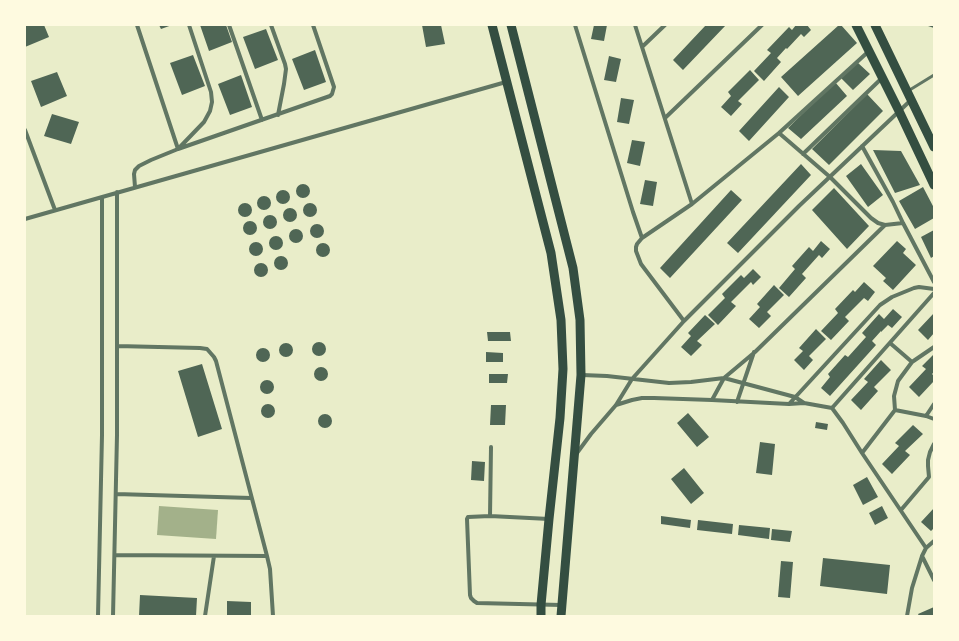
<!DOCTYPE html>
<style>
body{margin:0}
#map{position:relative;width:959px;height:641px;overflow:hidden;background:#e9edc9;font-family:"PT Sans Narrow",sans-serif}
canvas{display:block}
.frame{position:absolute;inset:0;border:26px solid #fefae0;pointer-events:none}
</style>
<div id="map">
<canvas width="959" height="641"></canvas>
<div class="frame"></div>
</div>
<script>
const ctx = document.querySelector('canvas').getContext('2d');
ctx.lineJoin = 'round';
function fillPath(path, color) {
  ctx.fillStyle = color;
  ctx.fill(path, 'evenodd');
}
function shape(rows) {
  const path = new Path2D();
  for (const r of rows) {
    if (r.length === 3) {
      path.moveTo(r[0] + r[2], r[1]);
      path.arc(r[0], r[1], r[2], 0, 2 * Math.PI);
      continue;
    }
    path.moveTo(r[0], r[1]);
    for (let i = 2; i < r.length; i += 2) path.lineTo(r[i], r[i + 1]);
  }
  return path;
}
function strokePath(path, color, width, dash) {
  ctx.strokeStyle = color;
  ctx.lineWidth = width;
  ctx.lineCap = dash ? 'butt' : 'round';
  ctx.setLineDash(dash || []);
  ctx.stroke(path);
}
fillPath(shape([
 [159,506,218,510,216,539,157,535]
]), '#a3b18a');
fillPath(shape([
 [25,25,44,25,49,37,25,47],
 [159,25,172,25,161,29],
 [200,25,226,25,232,42,209,51],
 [422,25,441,25,445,44,426,47],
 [594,25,607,25,604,41,591,39],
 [706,25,726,25,683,70,673,60],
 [796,25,807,25,811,30,804,37,801,34,787,49,786,48,777,58,781,62,764,81,754,71,771,53,767,50,789,27,792,30],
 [839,25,841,25,857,43,798,96,781,77],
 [925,25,934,25,934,28],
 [266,29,278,60,255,69,243,37],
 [315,50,326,82,304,90,292,59],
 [193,55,205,86,182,95,170,63],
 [609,56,621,59,616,82,604,80],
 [857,62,870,74,853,90,841,78],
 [750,70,759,80,738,101,742,104,731,116,721,107,731,96,728,92],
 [57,72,67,96,41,107,31,81],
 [241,75,252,107,230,115,218,84],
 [835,82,847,96,801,139,788,128],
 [779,87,789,97,749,141,739,131],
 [867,94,883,111,829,165,812,149],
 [621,98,634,100,629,124,617,122],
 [52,114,79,122,71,144,44,136],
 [632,140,645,142,640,166,627,163],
 [873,150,901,151,920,185,895,193],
 [801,164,811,175,738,253,727,243],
 [861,164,883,195,868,207,846,176],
 [645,180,657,182,653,206,640,204],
 [303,191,7],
 [923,187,934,208,934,218,915,229,899,201],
 [834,188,869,226,847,249,812,210],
 [731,190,742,200,670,278,660,268],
 [283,197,7],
 [264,203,7],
 [245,210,7],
 [310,210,7],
 [290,215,7],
 [270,222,7],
 [250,228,7],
 [317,231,7],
 [296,236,7],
 [934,230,934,256,931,258,921,237],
 [276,243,7],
 [821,241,830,249,822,258,819,255,802,274,806,278,789,297,779,288,795,269,792,266,809,247,813,251],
 [897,241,906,249,903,253,916,265,893,290,883,281,886,278,873,266],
 [256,249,7],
 [323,250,7],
 [281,263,7],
 [261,270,7],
 [753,269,761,277,753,285,751,282,731,302,736,306,718,325,708,315,725,298,722,294,741,275,744,278],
 [864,282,875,292,868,301,864,298,845,317,849,321,831,340,821,331,838,313,835,309,853,290,855,292],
 [774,285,784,295,767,312,771,316,759,328,749,319,760,307,757,304],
 [893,309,902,317,892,328,888,325,881,332,881,331,872,341,876,345,830,396,821,388,830,377,828,374,845,355,848,357,866,337,862,333,879,314,884,319],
 [934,313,934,333,928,340,918,330],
 [705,315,715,324,697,341,702,345,691,356,681,347,691,336,688,333],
 [816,329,826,339,809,356,813,360,804,370,794,360,803,351,799,348],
 [487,332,510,332,511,341,488,341],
 [319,349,7],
 [286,350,7],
 [263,355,7],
 [486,352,503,353,503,362,486,362],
 [934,354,934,372,932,374,934,376,934,381,919,397,909,387,926,369,922,366],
 [881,360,891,370,874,387,878,391,861,410,851,400,868,382,864,379],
 [202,364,222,429,198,437,178,371],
 [321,374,7],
 [489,374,508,374,507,383,489,383],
 [267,387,7],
 [268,411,7],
 [491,405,506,405,505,425,490,425],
 [688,413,709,437,697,447,677,423],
 [325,421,7],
 [816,422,828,424,827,430,815,428],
 [913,425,923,434,905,451,910,455,892,474,882,464,899,446,895,443],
 [760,442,775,444,772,475,756,473],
 [472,461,485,462,484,481,471,480],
 [684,468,704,493,691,504,671,479],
 [867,477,878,497,863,505,853,485],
 [882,506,888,518,875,525,869,513],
 [934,508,934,528,931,531,921,522],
 [661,516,691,520,690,528,661,524],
 [698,520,733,524,732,534,697,530],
 [739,525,770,528,769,539,738,535],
 [772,529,792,531,790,542,771,540],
 [823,558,890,565,887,594,820,586],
 [781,561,793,562,790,598,778,597],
 [140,595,197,598,196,616,139,616],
 [227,601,251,602,251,616,227,616],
 [934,607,934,616,919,616,918,614]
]), '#4f6655');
strokePath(shape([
 [908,91,934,75]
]), '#617663', 3);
strokePath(shape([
 [137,25,178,149,204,122,210,111,212,102,211,92,189,25],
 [229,25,262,120],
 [271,25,285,64,286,69,284,84,278,115],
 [575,25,633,212,642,238],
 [635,25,692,204,642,238,637,244,636,247,636,251,641,264,684,321],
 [642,47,665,25],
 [665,118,762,25],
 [25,130,55,210],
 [779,133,830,177,871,218,878,223,885,225,903,223],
 [862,146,893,202,903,223,934,282],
 [803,154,882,78],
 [135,187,134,174,135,170,139,166,151,160,178,149,330,96,332,94,334,87,313,25],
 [692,204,779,133,869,51],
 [25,219,506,82],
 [890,343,912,362,898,381,894,396,895,410],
 [117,346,200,348,207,349,214,357,216,361,267,556,270,569,273,616],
 [912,362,934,347],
 [582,375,607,376,669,383,691,382,724,378,795,397,804,403],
 [712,400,724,378,755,352,885,225],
 [737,402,754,352],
 [789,404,880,305,892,297,914,288,919,287,934,289],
 [616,405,632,400,642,398,654,398,712,400,789,404,804,403,832,408,843,423,862,453,926,548],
 [832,408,934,293],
 [926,416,934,419],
 [577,453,591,434,616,405,632,379,684,321,799,206,911,100],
 [862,453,895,410,926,416,934,404],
 [116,494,251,498],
 [901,510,929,477,928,466,928,460,930,452,934,444],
 [490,516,491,447],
 [549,519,490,516,468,517,467,519,470,595,471,598,474,601,477,603,561,605],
 [115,555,267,556],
 [922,556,934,580],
 [98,616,102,435,102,197],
 [113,616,117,435,117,192],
 [205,616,214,556],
 [907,616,912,588,922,556,926,548,934,541]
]), '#617663', 4);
strokePath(shape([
 [492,25,551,253,561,320,563,369,560,418,549,519,541,605,541,616],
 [511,25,573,268,580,320,581,375,561,616],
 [856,25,899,111,934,185],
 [875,25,934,147]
]), '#344e41', 9);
</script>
